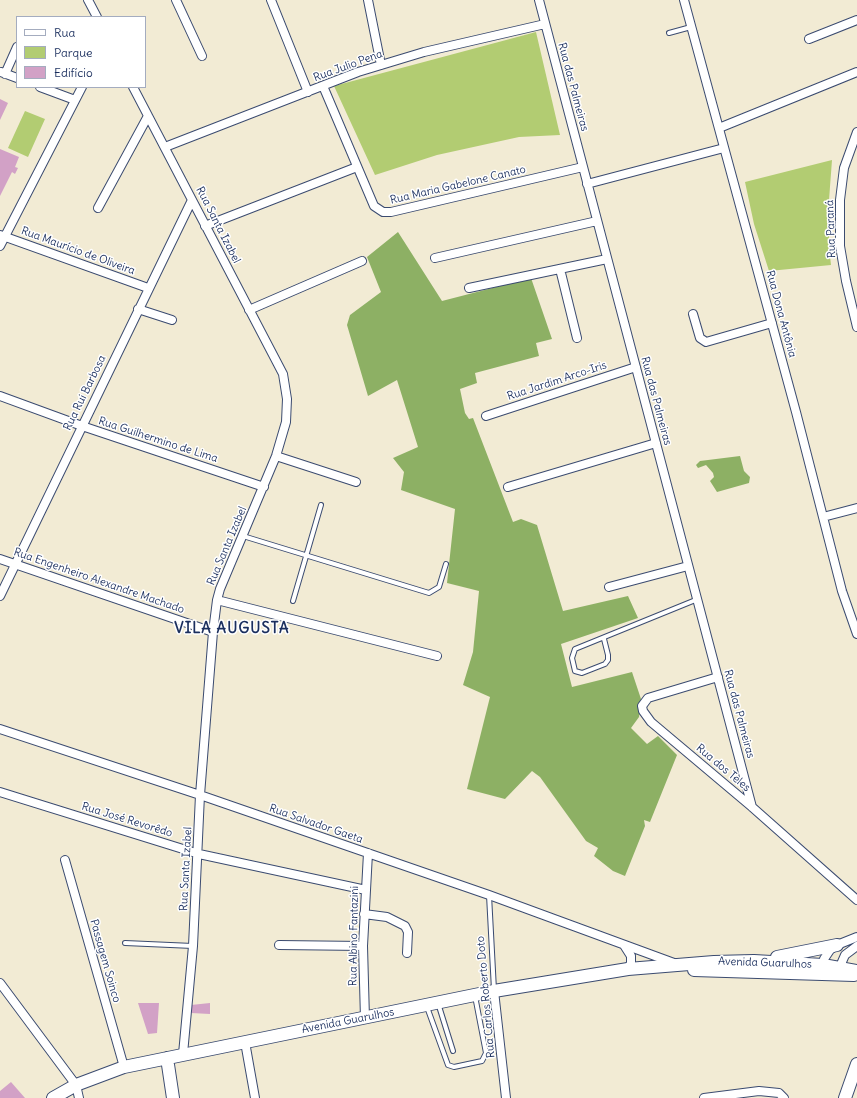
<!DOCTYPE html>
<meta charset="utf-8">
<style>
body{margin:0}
#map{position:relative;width:857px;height:1098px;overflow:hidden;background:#f2ebd4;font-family:Delius,sans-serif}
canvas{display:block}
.legend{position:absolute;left:16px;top:16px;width:130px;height:72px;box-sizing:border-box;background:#fff;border:1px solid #a4acbf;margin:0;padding:5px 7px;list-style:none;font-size:12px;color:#1b2f5e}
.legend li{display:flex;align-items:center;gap:8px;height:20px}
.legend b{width:20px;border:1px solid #a4acbf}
</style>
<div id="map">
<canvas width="857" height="1098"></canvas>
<ul class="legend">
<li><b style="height:5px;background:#fff"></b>Rua</li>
<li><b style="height:11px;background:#b2cc72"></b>Parque</li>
<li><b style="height:11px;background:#d2a1c6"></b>Edifício</li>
</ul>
</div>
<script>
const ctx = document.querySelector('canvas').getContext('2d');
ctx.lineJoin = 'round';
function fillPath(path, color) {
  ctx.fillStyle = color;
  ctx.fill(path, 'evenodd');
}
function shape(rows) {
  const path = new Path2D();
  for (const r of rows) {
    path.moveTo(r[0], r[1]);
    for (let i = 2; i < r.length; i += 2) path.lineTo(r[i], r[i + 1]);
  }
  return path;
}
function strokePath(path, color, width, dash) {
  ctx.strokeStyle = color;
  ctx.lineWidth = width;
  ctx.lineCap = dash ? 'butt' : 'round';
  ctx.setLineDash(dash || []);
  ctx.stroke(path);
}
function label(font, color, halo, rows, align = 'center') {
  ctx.font = font + ' Delius,sans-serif';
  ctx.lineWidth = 3;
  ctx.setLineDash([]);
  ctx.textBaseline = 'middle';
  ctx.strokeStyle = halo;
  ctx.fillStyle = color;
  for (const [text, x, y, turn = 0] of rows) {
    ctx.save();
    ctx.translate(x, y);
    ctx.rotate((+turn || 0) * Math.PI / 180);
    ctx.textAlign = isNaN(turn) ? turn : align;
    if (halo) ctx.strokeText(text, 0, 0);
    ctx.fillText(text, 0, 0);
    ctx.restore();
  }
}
fillPath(shape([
 [536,32,560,135,519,137,437,155,375,175,334,86],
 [25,111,45,119,28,157,8,148],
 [832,160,829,200,829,247,831,265,769,271,754,224,745,182]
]), '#b2cc72');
fillPath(shape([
 [398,232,442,301,531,278,552,339,536,343,539,356,475,373,477,383,460,389,465,413,469,419,473,418,513,522,521,519,537,525,563,611,628,596,638,618,561,644,572,687,632,672,641,699,639,717,631,728,647,744,658,736,677,755,650,822,644,820,645,826,625,876,613,871,594,856,598,848,586,841,540,777,532,771,505,799,467,789,490,697,463,685,473,652,479,591,447,583,455,509,401,490,404,472,393,458,418,447,397,380,368,396,347,325,350,315,381,292,367,257],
 [740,456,744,471,750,477,749,483,717,492,710,481,714,477,713,473,706,465,698,468,696,465,700,461]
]), '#8db064');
fillPath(shape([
 [0,99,8,103,0,120],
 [0,149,19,157,15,167,18,168,15,174,12,172,0,196],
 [138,1003,159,1003,157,1033,148,1034],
 [210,1003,210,1014,191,1013,191,1005],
 [11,1082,25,1098,0,1098,0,1091]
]), '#d2a1c6');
const lane = shape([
 [669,33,691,27],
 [243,536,429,593,439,587,446,564],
 [293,601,321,505],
 [604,639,608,655,608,660,605,664,582,673,575,671,572,658,575,649,698,599],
 [489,895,494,990],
 [125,943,193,946],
 [438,1003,453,1051],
 [427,1007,448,1065,454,1067,482,1061,486,1053,475,996]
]);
const street = shape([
 [88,0,97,17],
 [176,0,202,56],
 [271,0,308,92],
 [368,0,381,65],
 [539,0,752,807],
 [684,0,796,412,842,591,857,634],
 [809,39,857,20],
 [1,72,17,78],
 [5,74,17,47],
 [323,86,374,206,383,212,391,212,583,167],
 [40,87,75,100],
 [133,87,283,374,287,399,286,422,276,456,220,589,217,600,213,632,200,795,193,946,183,1054],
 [719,128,857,72],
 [857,132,844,168,840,200,840,246,846,281,857,327],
 [165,147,358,72,424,52,545,24],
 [587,184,724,148],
 [98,208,148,116],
 [205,226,357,167],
 [0,235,148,288],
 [0,246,82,87],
 [435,258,597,221],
 [560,269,577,338],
 [469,288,607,259],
 [138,309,172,320],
 [249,310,362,261],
 [693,314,700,338,706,342,772,323],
 [0,396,82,426,264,487],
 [486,416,636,367],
 [276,456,356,482],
 [508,487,656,443],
 [823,517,857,508],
 [0,559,213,632],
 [609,587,688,566],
 [0,596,192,200],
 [217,600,437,656],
 [718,677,648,698,642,706,643,711,651,722,752,807,857,900],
 [0,729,200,795,489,895,674,963],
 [0,792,199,854,366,890],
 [65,860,124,1067],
 [364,914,387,917,405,926,408,932,407,953],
 [279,945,363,946],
 [624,945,631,956,631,963,628,969],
 [822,968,824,959,830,950,837,945,857,937],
 [838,971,845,955,857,946],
 [0,983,76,1085,79,1098],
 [494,991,506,1098],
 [365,1019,363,946,368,853],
 [245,1042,255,1098],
 [704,1098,759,1091,779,1093,784,1098]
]);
const secondary = shape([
 [777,957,837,945],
 [694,970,854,975],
 [167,1058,173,1098],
 [53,1098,76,1085,124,1067,494,991,628,969,714,962,754,961,823,965,857,971],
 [845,1098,857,1064]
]);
strokePath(lane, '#3b4b70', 6);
strokePath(street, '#3b4b70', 10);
strokePath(secondary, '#3b4b70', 14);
strokePath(lane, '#fff', 4);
strokePath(street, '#fff', 8);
strokePath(secondary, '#fff', 12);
label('11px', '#1b2f5e', '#fff', [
 ["Rua Julio Pena",348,66,-20],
 ["Rua das Palmeiras",573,87,75],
 ["Rua Maria Gabelone Canato",458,185,-13],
 ["Rua Santa Izabel",218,225,63],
 ["Rua Paraná",831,229,-92],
 ["Rua Maurício de Oliveira",78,251,20],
 ["Rua Dona Antônia",781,314,75],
 ["Rua Jardim Arco-Iris",557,381,-18],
 ["Rua Rui Barbosa",85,393,-64],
 ["Rua das Palmeiras",656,401,75],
 ["Rua Guilhermino de Lima",158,440,18],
 ["Rua Santa Izabel",227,546,-67],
 ["Rua Engenheiro Alexandre Machado",99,581,19],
 ["Rua das Palmeiras",739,714,75],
 ["Rua dos Teles",723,768,40],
 ["Rua José Revorêdo",127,820,17],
 ["Rua Salvador Gaeta",316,824,19],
 ["Rua Santa Izabel",186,869,-87],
 ["Rua Albino Fantazini",354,936,-89],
 ["Passagem Soinco",105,961,74],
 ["Avenida Guarulhos",765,963,2],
 ["Rua Carlos Roberto Doto",486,997,-95],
 ["Avenida Guarulhos",348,1021,-11]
]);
ctx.letterSpacing = '1px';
label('bold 15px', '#1b2f5e', '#fff', [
 ["VILA AUGUSTA",232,629]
]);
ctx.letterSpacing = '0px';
</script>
